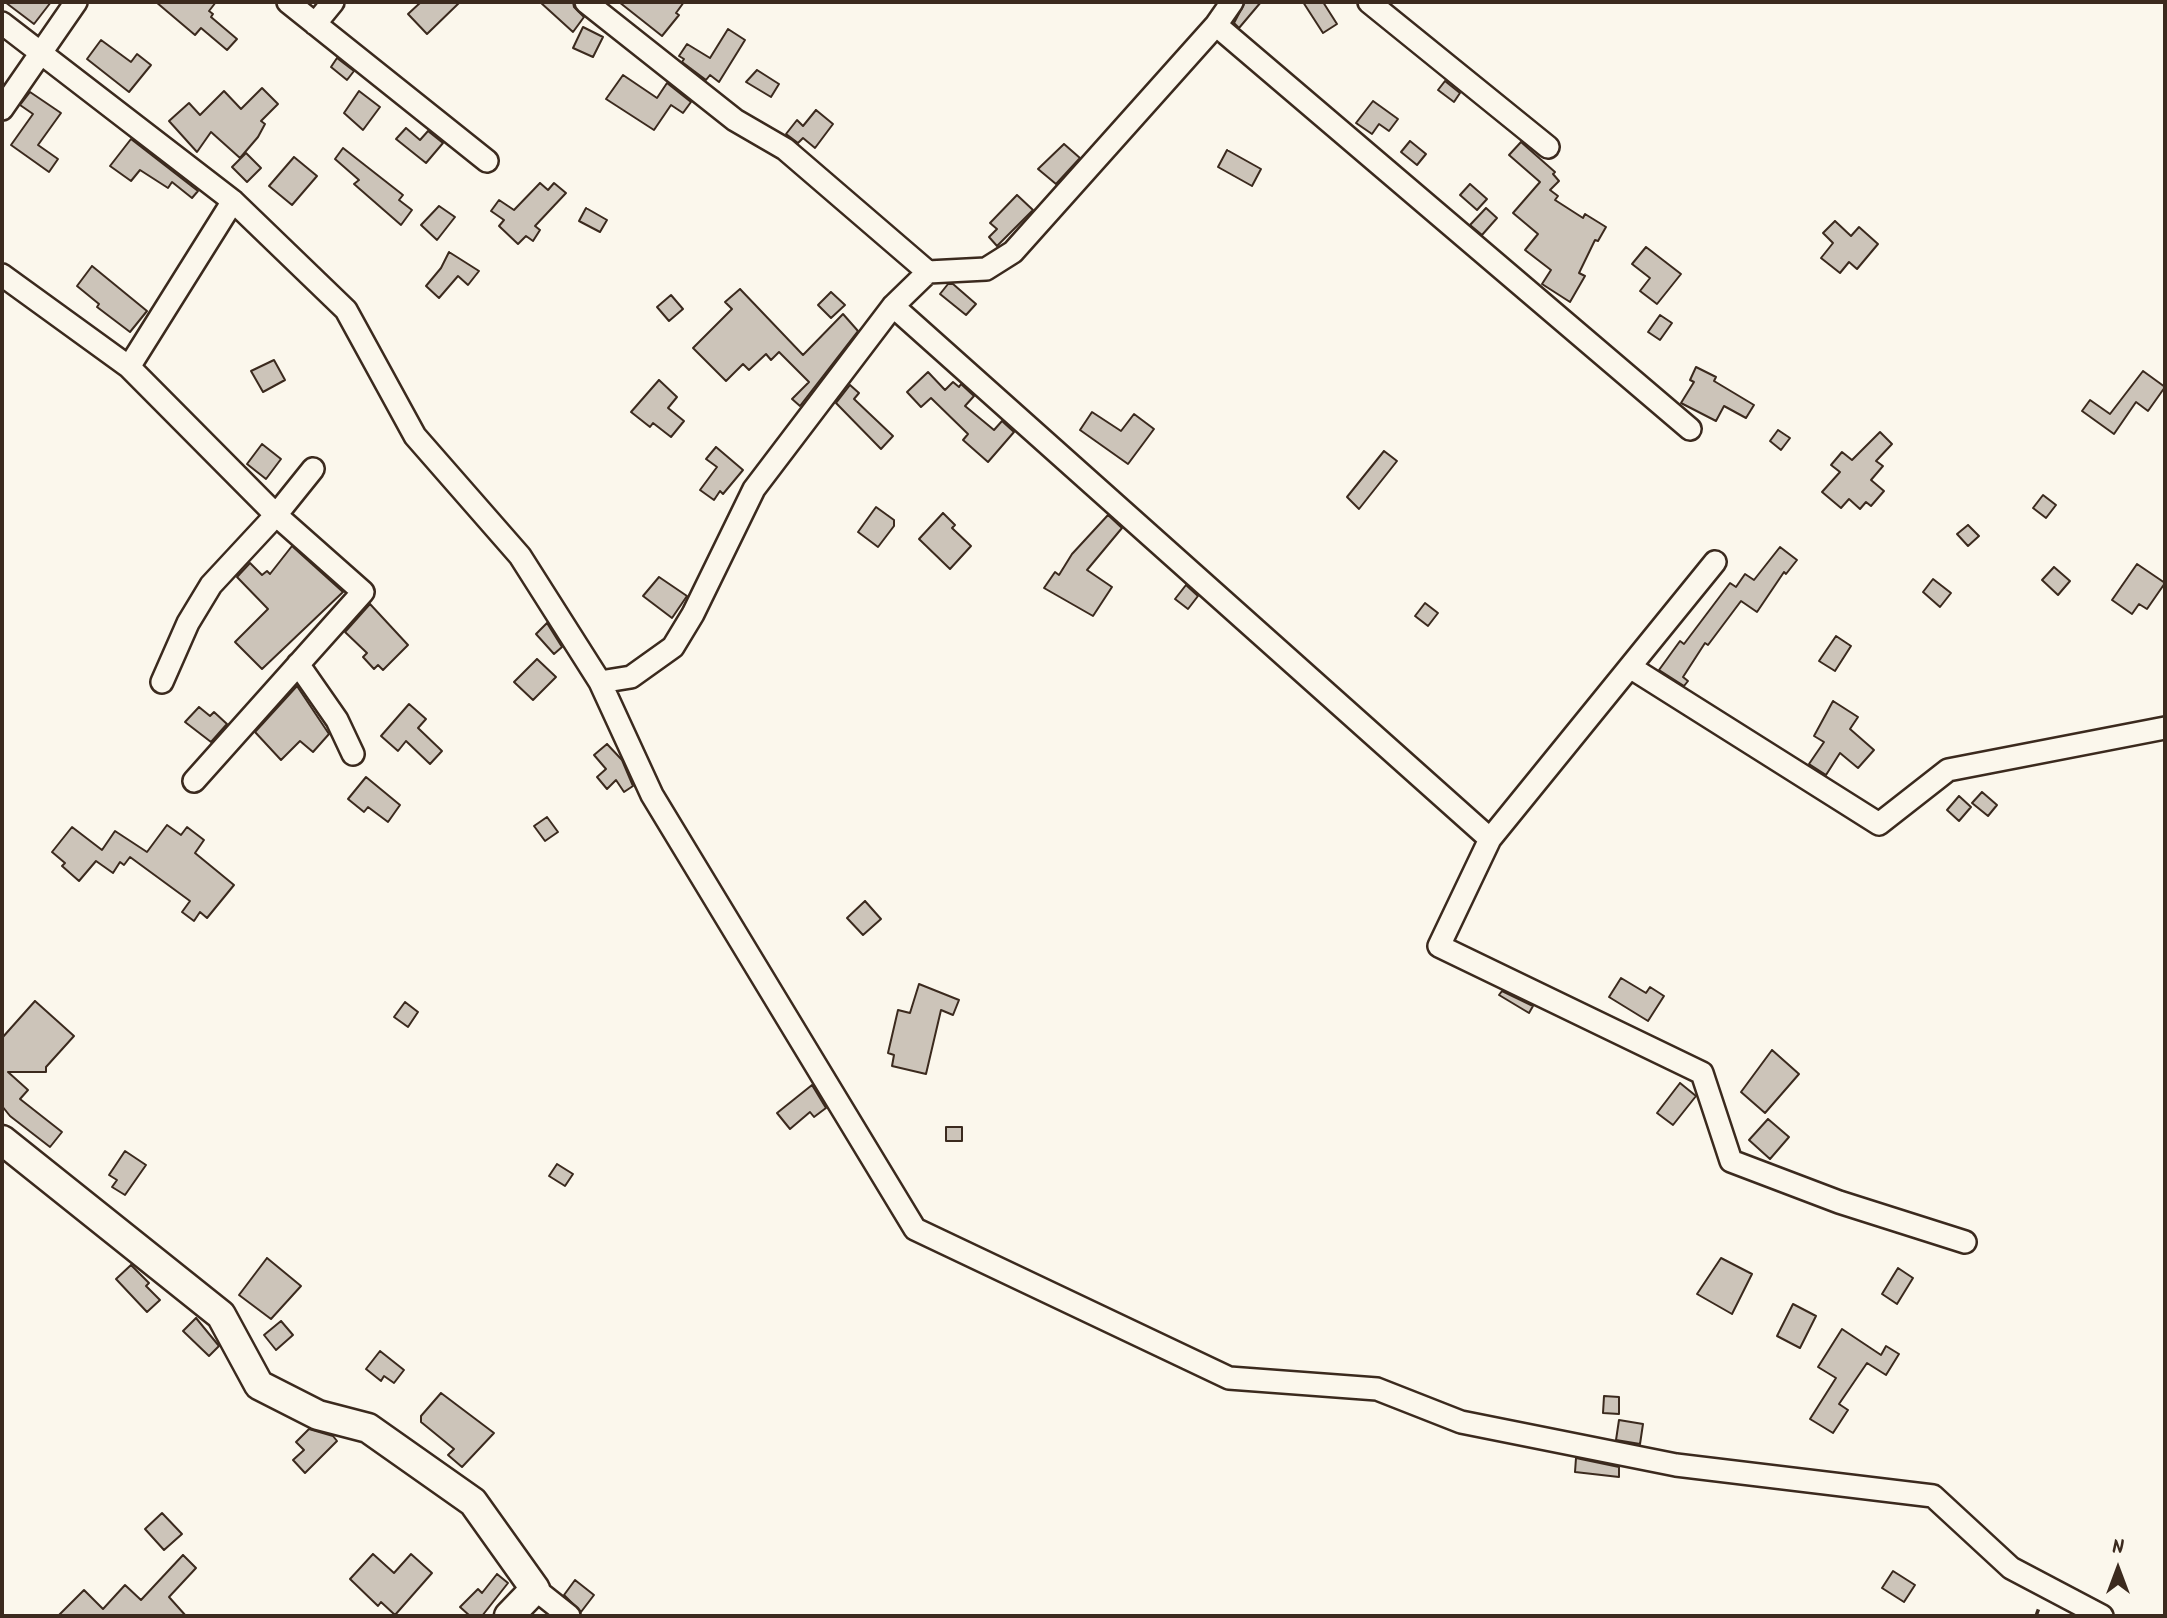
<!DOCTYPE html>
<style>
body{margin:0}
#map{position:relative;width:2167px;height:1618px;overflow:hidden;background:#fbf7ec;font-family:Kalam,sans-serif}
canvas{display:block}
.frame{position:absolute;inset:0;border:4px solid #3b2a1e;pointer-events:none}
.north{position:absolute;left:2083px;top:1534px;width:70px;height:70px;-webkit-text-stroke:5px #fbf7ec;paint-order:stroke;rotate:0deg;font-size:19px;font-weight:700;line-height:28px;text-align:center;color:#3b2a1e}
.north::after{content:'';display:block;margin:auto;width:24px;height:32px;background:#3b2a1e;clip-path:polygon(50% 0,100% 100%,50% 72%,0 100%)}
</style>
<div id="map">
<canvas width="2167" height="1618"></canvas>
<div class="frame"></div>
<div class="north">N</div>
</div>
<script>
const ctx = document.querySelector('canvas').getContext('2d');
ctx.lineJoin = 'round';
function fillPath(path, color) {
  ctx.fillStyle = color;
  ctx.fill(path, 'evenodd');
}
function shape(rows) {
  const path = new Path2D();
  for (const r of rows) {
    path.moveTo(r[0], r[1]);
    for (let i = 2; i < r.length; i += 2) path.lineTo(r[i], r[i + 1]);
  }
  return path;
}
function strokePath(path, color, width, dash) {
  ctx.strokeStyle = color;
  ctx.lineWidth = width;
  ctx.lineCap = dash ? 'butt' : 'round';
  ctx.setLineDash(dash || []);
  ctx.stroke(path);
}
const building = shape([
 [5,2,51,2,34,24,5,2],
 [156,2,216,2,209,11,213,14,211,17,237,39,227,50,201,28,195,35,156,2],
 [421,2,460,2,427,34,408,14,421,2],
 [540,2,573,2,574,7,584,17,573,32,540,2],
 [619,2,684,2,676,13,679,15,662,36,619,2],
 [1245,2,1261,2,1239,28,1234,23,1245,2],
 [1303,2,1323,2,1337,24,1323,33,1303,2],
 [583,27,603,37,593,57,573,48,583,27],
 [728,29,745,40,719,82,710,75,706,80,682,62,684,59,679,56,687,44,710,58,728,29],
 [101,40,131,62,137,54,151,65,129,92,87,59,101,40],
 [337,58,354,71,347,80,331,67,337,58],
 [757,70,779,84,771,97,746,82,757,70],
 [623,75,657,98,667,83,691,102,683,113,671,105,654,130,606,99,623,75],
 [1445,81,1460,93,1454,102,1438,90,1445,81],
 [262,88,278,104,261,121,265,124,258,137,240,158,211,132,197,152,169,121,189,103,200,115,224,91,241,109,262,88],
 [359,91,380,107,363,130,344,113,359,91],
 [30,92,61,113,38,145,58,159,49,172,11,145,33,114,20,105,30,92],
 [1373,101,1398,119,1389,131,1379,124,1372,134,1356,123,1373,101],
 [816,110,833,124,815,148,803,138,798,143,786,134,797,120,803,126,816,110],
 [406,128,420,140,428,131,443,143,426,163,396,139,406,128],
 [131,139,198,191,192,198,172,182,168,188,140,170,131,181,110,166,131,139],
 [1410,141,1426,154,1417,165,1401,152,1410,141],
 [1521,142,1555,172,1553,174,1559,181,1550,190,1558,196,1555,200,1583,218,1585,214,1606,227,1598,241,1595,240,1579,273,1585,276,1570,302,1542,284,1551,270,1525,250,1538,234,1513,213,1540,182,1509,155,1521,142],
 [1064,144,1080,158,1056,184,1038,169,1064,144],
 [343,148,403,195,399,200,412,210,401,225,354,184,359,180,335,159,343,148],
 [1227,150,1261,169,1252,186,1218,167,1227,150],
 [246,153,261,168,247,182,232,167,246,153],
 [294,157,317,176,292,205,269,186,294,157],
 [540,183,548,190,554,183,566,193,535,226,540,230,533,241,526,236,518,244,499,226,504,220,491,211,499,200,514,210,540,183],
 [1470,184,1487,199,1477,210,1460,195,1470,184],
 [1017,195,1033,210,997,246,989,237,997,229,990,223,1017,195],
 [439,206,455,217,437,240,421,225,439,206],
 [586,208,607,220,600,232,579,221,586,208],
 [1486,208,1497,218,1482,235,1470,225,1486,208],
 [1835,221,1851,236,1859,227,1878,244,1857,269,1849,262,1840,273,1821,258,1833,243,1823,233,1835,221],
 [1646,247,1681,274,1657,304,1640,291,1650,278,1632,264,1646,247],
 [449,252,479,271,468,285,458,276,439,298,426,286,441,268,449,252],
 [92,266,147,311,130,332,97,307,99,304,77,286,92,266],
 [948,284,953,284,976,304,966,315,940,294,948,284],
 [740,289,803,355,843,314,858,331,800,406,792,399,809,382,779,352,771,360,766,354,749,370,743,364,726,381,693,348,732,309,725,302,740,289],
 [831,292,845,305,831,318,818,305,831,292],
 [671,295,683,309,669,321,657,307,671,295],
 [1660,315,1672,323,1660,340,1648,332,1660,315],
 [274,360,285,380,263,392,251,371,274,360],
 [1696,367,1716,377,1714,381,1754,405,1746,418,1724,406,1716,421,1681,403,1694,382,1690,380,1696,367],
 [2143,371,2165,387,2148,411,2136,402,2114,434,2082,411,2090,400,2110,414,2143,371],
 [928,372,945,390,953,382,959,387,961,384,974,396,965,406,994,430,1002,421,1014,432,988,462,963,440,968,434,931,398,921,407,907,392,928,372],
 [659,380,677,397,668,408,684,421,671,437,653,423,650,427,631,412,659,380],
 [850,385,859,393,854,399,893,436,881,449,836,403,850,385],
 [1092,412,1121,431,1134,414,1154,429,1128,464,1080,430,1092,412],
 [1778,430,1790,438,1781,450,1770,441,1778,430],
 [1880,432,1892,444,1876,461,1883,466,1871,480,1884,491,1871,506,1866,502,1860,509,1849,499,1841,508,1822,492,1840,472,1831,465,1842,452,1852,460,1880,432],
 [262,444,281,459,266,479,247,464,262,444],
 [716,447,743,470,723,494,720,491,714,500,700,490,717,467,706,459,716,447],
 [1384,451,1397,461,1359,509,1347,497,1384,451],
 [2043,495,2056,505,2046,518,2033,508,2043,495],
 [876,507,894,520,894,526,878,547,858,532,876,507],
 [943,513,955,525,952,528,971,546,950,569,919,539,943,513],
 [1108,515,1122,528,1087,570,1112,587,1093,616,1044,588,1055,572,1059,575,1072,554,1108,515],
 [1968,525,1979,536,1968,546,1957,534,1968,525],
 [292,546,343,592,262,669,235,642,268,609,237,577,250,563,262,575,267,571,270,574,292,546],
 [1780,547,1797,560,1786,574,1784,572,1757,612,1741,601,1708,645,1705,643,1683,677,1688,681,1684,686,1659,670,1680,641,1684,644,1730,583,1736,587,1745,574,1754,580,1780,547],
 [2137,564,2165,583,2147,609,2139,604,2132,614,2112,600,2137,564],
 [2054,567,2070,581,2058,595,2042,580,2054,567],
 [659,577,687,596,672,618,643,596,659,577],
 [1933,579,1951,593,1940,607,1923,592,1933,579],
 [1186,585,1198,596,1188,609,1175,599,1186,585],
 [1425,603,1438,613,1428,626,1415,616,1425,603],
 [370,604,408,645,383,670,378,665,374,669,363,657,367,653,345,632,370,604],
 [547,623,562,647,554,654,536,634,547,623],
 [1836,636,1851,646,1835,671,1819,661,1836,636],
 [537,659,556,677,533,700,514,682,537,659],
 [297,686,329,734,313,752,300,741,281,760,255,732,297,686],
 [1833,701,1858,717,1850,729,1874,750,1858,768,1840,753,1826,775,1809,764,1824,742,1814,736,1833,701],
 [409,704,426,719,418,728,442,751,430,764,406,741,398,751,381,736,409,704],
 [199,707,210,716,214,712,227,724,211,742,185,722,199,707],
 [607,744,622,760,633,786,624,792,616,780,607,789,597,777,606,769,594,755,607,744],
 [366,777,400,805,388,822,368,807,364,812,348,799,366,777],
 [1982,792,1997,805,1988,816,1972,803,1982,792],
 [1959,796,1971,807,1959,821,1947,810,1959,796],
 [547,817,558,832,545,841,534,826,547,817],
 [167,825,181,835,187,827,204,840,195,853,234,885,207,918,200,912,194,921,182,912,190,901,130,857,124,865,120,862,113,873,96,861,79,881,62,866,65,863,52,852,72,827,102,850,115,831,147,852,167,825],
 [865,901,881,919,863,935,847,918,865,901],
 [1621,978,1646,993,1650,987,1664,996,1648,1021,1609,997,1621,978],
 [919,984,959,1000,953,1015,941,1010,926,1074,892,1066,894,1055,888,1053,898,1010,910,1013,919,984],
 [1502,991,1533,1006,1529,1013,1499,995,1502,991],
 [35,1001,74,1036,46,1067,46,1072,8,1072,28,1090,20,1099,62,1132,50,1147,10,1116,2,1106,2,1038,35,1001],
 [405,1002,418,1012,408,1027,394,1017,405,1002],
 [1772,1050,1799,1074,1765,1113,1741,1092,1772,1050],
 [1680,1083,1696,1096,1673,1125,1657,1113,1680,1083],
 [812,1085,826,1108,814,1117,810,1112,790,1129,777,1113,812,1085],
 [1768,1119,1789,1137,1770,1159,1749,1140,1768,1119],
 [946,1127,962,1127,962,1141,946,1141,946,1127],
 [125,1151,146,1165,125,1195,112,1187,117,1180,109,1175,125,1151],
 [557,1164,573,1174,565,1186,549,1176,557,1164],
 [267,1258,301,1286,271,1319,239,1295,267,1258],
 [1721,1258,1752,1274,1732,1314,1697,1294,1721,1258],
 [131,1265,149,1283,146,1286,160,1300,147,1312,116,1279,131,1265],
 [1898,1268,1913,1278,1897,1304,1882,1294,1898,1268],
 [1793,1304,1816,1316,1800,1348,1777,1336,1793,1304],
 [196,1318,219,1346,209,1356,183,1331,196,1318],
 [281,1321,293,1335,276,1350,264,1335,281,1321],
 [1842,1329,1881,1355,1886,1346,1899,1354,1886,1375,1867,1363,1839,1404,1848,1410,1833,1433,1810,1419,1836,1378,1818,1367,1842,1329],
 [380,1351,404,1370,394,1383,384,1376,381,1381,366,1369,380,1351],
 [441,1393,494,1433,462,1467,448,1455,454,1449,421,1422,421,1416,441,1393],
 [1604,1396,1619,1397,1619,1414,1603,1413,1604,1396],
 [1619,1420,1643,1424,1640,1444,1616,1440,1619,1420],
 [309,1429,333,1436,337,1441,305,1473,293,1460,304,1450,296,1442,309,1429],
 [1576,1458,1619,1467,1619,1477,1575,1472,1576,1458],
 [162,1513,182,1534,164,1550,145,1529,162,1513],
 [373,1554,394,1573,411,1554,432,1573,395,1615,381,1602,378,1606,350,1579,373,1554],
 [183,1555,196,1568,169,1597,186,1616,58,1616,84,1590,103,1609,125,1585,141,1600,183,1555],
 [1893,1571,1915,1585,1904,1602,1882,1588,1893,1571],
 [497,1574,508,1583,482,1616,470,1616,460,1607,478,1589,482,1593,497,1574],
 [575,1580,594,1595,581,1612,564,1595,575,1580]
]);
fillPath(building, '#ccc4b9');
strokePath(building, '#3b2a1e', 2);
const minor = shape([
 [288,2,487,161],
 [586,2,735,120,785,149,928,272],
 [1369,2,1548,147],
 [2,23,233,201,346,310,415,436,520,556,600,682,652,795,915,1229,1229,1378,1377,1389,1461,1422,1676,1465,1933,1496,2011,1568,2102,1616],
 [315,24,333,2],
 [1216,25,1690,429],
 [2,109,76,2],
 [2,275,129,367,276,515,363,592,194,781],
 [893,306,1490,839],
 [129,367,233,201],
 [1715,562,1490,839,1439,946,1702,1073,1731,1161,1839,1202,1965,1242],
 [298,664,337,720,353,754],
 [1630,667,1879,824,1948,770,2165,728],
 [162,682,188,623,211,585,276,515,313,469],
 [600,682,631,677,673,647,693,614,754,489,893,306,928,272,986,269,1013,252,1216,25,1232,2],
 [535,1589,569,1616]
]);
const tertiary = shape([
 [2,1140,221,1315,259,1385,318,1415,368,1428,473,1502,535,1589,509,1616]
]);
strokePath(minor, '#3b2a1e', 26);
strokePath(tertiary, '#3b2a1e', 33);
strokePath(shape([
 [2036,1616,2040,1605]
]), '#3b2a1e', 3.5, [7, 5]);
strokePath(minor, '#fbf7ec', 21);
strokePath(tertiary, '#fbf7ec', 28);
</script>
